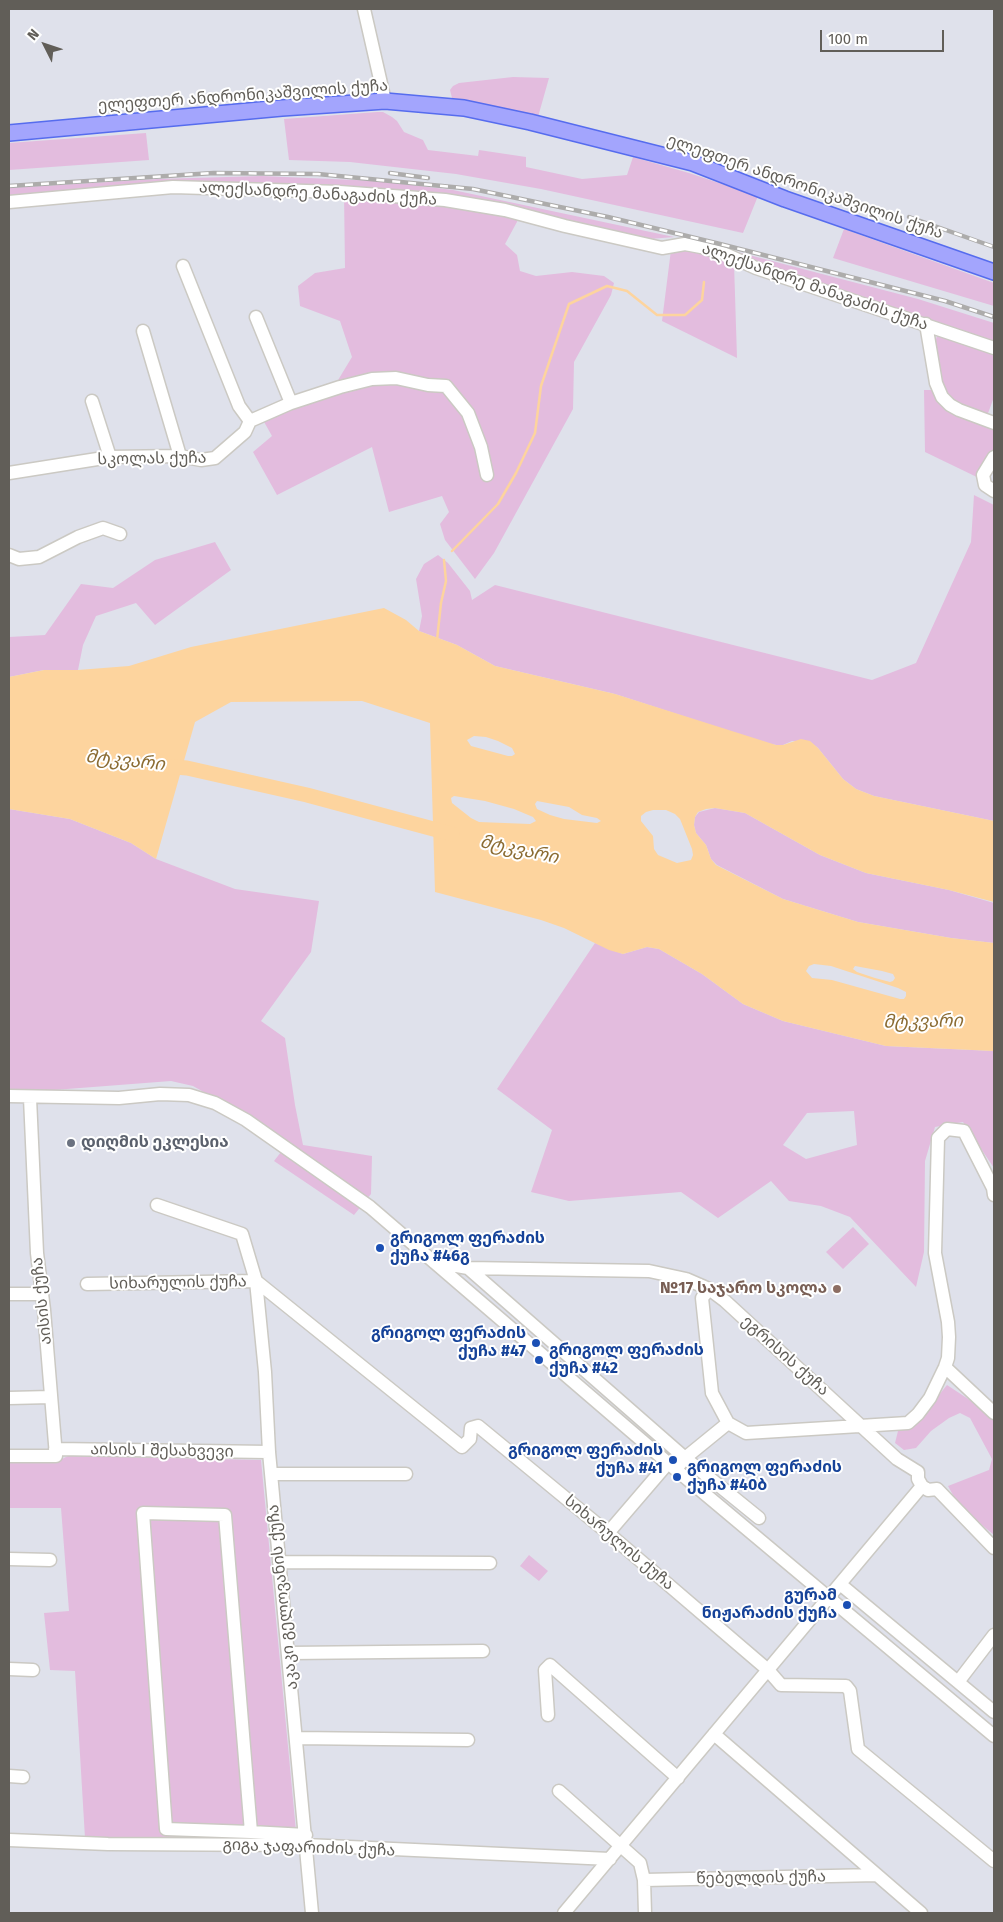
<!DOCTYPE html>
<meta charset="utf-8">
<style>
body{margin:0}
#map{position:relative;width:1003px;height:1922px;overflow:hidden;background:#dfe1eb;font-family:"Fira Sans",sans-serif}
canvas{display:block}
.frame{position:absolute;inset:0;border:10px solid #615e58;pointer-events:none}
.north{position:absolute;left:20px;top:20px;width:50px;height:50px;-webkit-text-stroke:4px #fff;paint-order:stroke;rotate:311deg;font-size:14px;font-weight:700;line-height:20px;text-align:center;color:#615e58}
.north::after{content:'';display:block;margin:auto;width:18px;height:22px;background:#615e58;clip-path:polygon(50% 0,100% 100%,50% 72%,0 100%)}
.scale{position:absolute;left:820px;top:30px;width:124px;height:22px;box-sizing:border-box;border:2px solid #615e58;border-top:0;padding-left:6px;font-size:15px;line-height:18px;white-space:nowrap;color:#615e58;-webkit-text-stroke:4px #fff;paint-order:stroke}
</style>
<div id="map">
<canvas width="1003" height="1922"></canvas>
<div class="frame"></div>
<div class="north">N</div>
<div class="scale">100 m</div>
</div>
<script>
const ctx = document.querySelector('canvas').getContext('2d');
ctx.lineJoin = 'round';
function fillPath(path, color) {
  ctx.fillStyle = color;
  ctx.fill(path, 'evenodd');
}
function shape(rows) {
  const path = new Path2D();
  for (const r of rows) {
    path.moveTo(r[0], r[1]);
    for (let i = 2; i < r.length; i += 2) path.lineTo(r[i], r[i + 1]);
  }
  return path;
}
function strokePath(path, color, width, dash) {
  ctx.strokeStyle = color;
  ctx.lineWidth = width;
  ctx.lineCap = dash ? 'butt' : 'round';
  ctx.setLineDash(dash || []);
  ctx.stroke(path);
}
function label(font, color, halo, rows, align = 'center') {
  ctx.font = font + ' "Fira Sans","Noto Sans Georgian",sans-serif';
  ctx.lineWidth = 4;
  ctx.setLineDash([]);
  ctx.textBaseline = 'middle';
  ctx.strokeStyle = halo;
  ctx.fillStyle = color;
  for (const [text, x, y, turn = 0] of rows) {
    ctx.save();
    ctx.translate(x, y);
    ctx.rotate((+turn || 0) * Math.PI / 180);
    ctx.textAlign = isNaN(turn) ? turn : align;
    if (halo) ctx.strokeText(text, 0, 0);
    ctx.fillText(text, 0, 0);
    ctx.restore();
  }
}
fillPath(shape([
 [513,77,549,78,538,117,452,98,450,90,453,86,459,83],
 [377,112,383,112,392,117,397,121,404,132,423,140,428,150,478,156,479,150,526,157,526,167,582,179,627,175,633,157,689,173,758,196,743,233,541,189,456,174,350,162,289,160,284,119],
 [146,133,149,160,9,170,9,143],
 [262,176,378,181,453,190,674,237,638,240,378,189,280,183,176,185,9,197,9,188,158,179],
 [344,194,407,201,503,214,518,220,505,244,517,255,520,271,536,276,572,272,604,276,614,283,611,295,574,362,573,409,494,553,475,579,445,540,440,524,449,512,442,496,389,512,372,447,277,495,253,452,272,436,263,420,329,395,352,357,340,321,300,306,298,286,315,273,345,268],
 [844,229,994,283,994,306,833,258],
 [684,247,734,263,737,358,662,321,671,250],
 [726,249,918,299,994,323,994,344,763,267],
 [941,334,994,353,994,397,987,416,961,406,951,398,945,390,939,377,935,342,937,336],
 [924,390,932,390,940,403,994,427,994,460,983,480,925,452],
 [974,495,994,505,994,821,874,796,856,789,843,779,818,748,809,741,792,741,783,745,776,745,766,743,615,694,495,666,457,645,419,631,422,616,416,579,424,564,438,555,448,563,470,591,472,600,495,585,872,680,916,663,971,542],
 [215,542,231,570,155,625,136,603,96,616,83,645,78,670,44,670,9,677,9,637,45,635,81,584,113,588,155,560],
 [715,808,745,813,820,855,866,873,949,890,994,903,994,943,951,938,858,922,783,899,717,865,711,859,706,845,696,833,694,825,695,817,699,812],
 [9,809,70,819,131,843,156,859,235,889,319,901,311,952,261,1021,285,1038,295,1105,303,1145,372,1156,371,1194,354,1215,274,1161,288,1143,265,1126,193,1086,171,1081,41,1091,9,1089],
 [595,943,623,954,647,947,659,949,702,974,743,1004,783,1021,886,1046,994,1051,994,1168,963,1122,935,1127,925,1161,924,1252,916,1287,850,1217,821,1206,789,1201,771,1181,718,1218,681,1192,569,1201,531,1192,552,1130,497,1089],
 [854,1111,857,1145,806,1159,783,1145,807,1113],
 [853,1227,869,1244,843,1269,826,1252],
 [947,1385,994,1416,994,1535,959,1506,948,1486,989,1470,992,1459,970,1418,960,1413,949,1418,931,1431,916,1448,904,1450,895,1443,898,1431,917,1422],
 [68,1456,261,1460,297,1842,85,1838,75,1671,50,1670,44,1613,69,1611,61,1508,9,1508,9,1461,58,1461],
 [529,1555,548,1571,539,1581,520,1566]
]), '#e3bcde');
fillPath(shape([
 [384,608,406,620,419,631,457,645,495,666,615,694,776,745,783,745,801,739,810,741,818,748,843,779,856,789,874,796,994,821,994,902,949,890,866,873,820,855,745,813,715,808,706,809,698,812,695,817,694,825,696,833,706,845,711,859,716,865,783,899,858,922,951,938,994,943,994,1051,886,1046,783,1021,743,1004,702,974,659,949,647,947,623,954,609,950,564,928,541,920,435,892,430,723,362,701,231,702,195,722,156,859,131,843,70,819,9,809,9,677,44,670,78,670,129,666,191,647],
 [474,736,486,737,498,741,512,748,515,754,512,756,508,756,471,746,467,740],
 [454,796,485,801,514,809,533,817,536,821,530,824,479,822,471,818,452,803,451,798],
 [537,801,569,807,582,815,597,818,601,821,597,823,564,819,550,815,537,809,535,804],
 [653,810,666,810,675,814,680,819,692,849,693,855,691,860,677,863,658,855,654,849,653,836,641,821,641,816,646,812],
 [814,964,831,966,898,988,906,992,906,996,904,999,900,999,832,980,812,978,806,971,809,966],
 [855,966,882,971,893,974,895,978,893,981,890,982,875,978,857,972,853,969]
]), '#fdd49e');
strokePath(shape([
 [452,551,498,504,516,473,535,433,541,386,569,304,607,286,627,291,657,315,685,315,702,300,704,282],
 [437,640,441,603,446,581,444,560]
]), '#fdd49e', 2.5);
strokePath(shape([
 [163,766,187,768,307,795,452,834]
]), '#fdd49e', 15);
const minor = shape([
 [364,9,385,101],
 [9,202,173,187,340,192,445,200,505,210,565,226,662,248,685,244,701,247,723,253,756,268,994,348],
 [183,266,239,406,250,421],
 [256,317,291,403],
 [926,324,936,383,942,397,950,405,959,410,994,423],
 [143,331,180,456],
 [92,401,110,457],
 [994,457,983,475,985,485,994,491],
 [9,473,110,457,180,456,201,460,215,458,245,432,250,421,291,403,340,387,372,379,396,378,428,385,446,386,468,413,481,447,487,475],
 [9,555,19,559,39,557,78,537,103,528,120,534],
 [9,1096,119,1098,160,1094,189,1095,215,1103,246,1120,370,1207,668,1463,994,1736],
 [157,1205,242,1234,256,1281,265,1372,269,1452,312,1913],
 [434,1262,468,1268,649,1271,686,1279,709,1289,725,1301,897,1459,918,1472,918,1479,922,1486,928,1490,937,1489,994,1548],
 [468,1268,685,1458,759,1518],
 [87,1284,256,1281,462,1447,470,1439,471,1428,478,1426,608,1533,768,1670,781,1685,846,1686,850,1691,858,1749,994,1861],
 [709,1289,702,1298,712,1393,728,1423],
 [9,1294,41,1294],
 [945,1367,994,1413],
 [9,1398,51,1397],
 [55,1449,269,1452],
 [9,1456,56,1456,44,1310,37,1253,30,1098],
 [676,1469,685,1458,728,1423,746,1433,908,1423,918,1414,930,1398,945,1367,948,1358,949,1337,948,1322,935,1253,938,1138,947,1129,964,1131,993,1188,994,1195],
 [271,1474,406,1474],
 [608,1533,668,1463],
 [9,1559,50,1560],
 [279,1562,490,1563],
 [840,1584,994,1712],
 [289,1653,483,1651],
 [9,1669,33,1670],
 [958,1682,994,1635],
 [548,1715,545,1670,550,1665,678,1778],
 [714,1734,921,1913],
 [296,1738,468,1740],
 [9,1776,23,1777],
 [559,1791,640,1863,644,1880,645,1913],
 [251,1832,225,1515,143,1513,166,1829,251,1832,306,1835],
 [9,1840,108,1844,306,1845,610,1859],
 [644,1880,877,1875],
 [564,1913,922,1486]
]);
const major = shape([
 [9,133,282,108,385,101,464,108,530,122,693,163,785,199,994,272]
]);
strokePath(minor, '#cbc9c3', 15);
strokePath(major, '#566cee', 18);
strokePath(minor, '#fff', 12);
strokePath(major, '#a3a5fd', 15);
const rail = shape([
 [390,173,428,178],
 [9,186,214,173,318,174,473,189,608,217,720,244,945,301,994,317],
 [909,217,994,247]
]);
strokePath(rail, '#adacab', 4.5);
strokePath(rail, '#fff', 2.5, [8]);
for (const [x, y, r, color] of [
 [71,1143,5,"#6b7280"],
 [380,1248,5,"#1a4fb4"],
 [837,1289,5,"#8d6e63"],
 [536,1343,5,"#1a4fb4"],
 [539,1360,5,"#1a4fb4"],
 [673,1460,5,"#1a4fb4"],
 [677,1477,5,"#1a4fb4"],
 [847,1605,5,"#1a4fb4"]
]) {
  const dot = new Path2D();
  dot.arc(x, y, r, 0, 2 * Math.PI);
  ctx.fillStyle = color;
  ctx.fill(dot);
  strokePath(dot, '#fff', 2);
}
label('16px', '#615e58', '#fff', [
 ["ელეფთერ ანდრონიკაშვილის ქუჩა",243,96,-4],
 ["ელეფთერ ანდრონიკაშვილის ქუჩა",805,187,19],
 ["ალექსანდრე მანაგაძის ქუჩა",318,194,3],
 ["ალექსანდრე მანაგაძის ქუჩა",815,287,19],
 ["სკოლას ქუჩა",152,459,-1],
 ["სიხარულის ქუჩა",178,1283,-1],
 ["აისის ქუჩა",42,1301,-96],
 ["ეგრისის ქუჩა",785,1356,42],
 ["აისის I შესახვევი",162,1451,1],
 ["სიხარულის ქუჩა",619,1543,40],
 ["აკაკი გელოვანის ქუჩა",283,1597,-96],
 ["გიგა ჯაფარიძის ქუჩა",309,1848,2],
 ["წებელდის ქუჩა",761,1878,-1]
]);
label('bold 16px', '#5b616d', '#fff', [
 ["დიღმის ეკლესია",81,1143]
], 'left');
label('bold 16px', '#164399', '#fff', [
 ["გრიგოლ ფერაძის",390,1239],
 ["ქუჩა #46გ",390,1257],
 ["გრიგოლ ფერაძის",526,1334,"right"],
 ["ქუჩა #47",526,1352,"right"],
 ["გრიგოლ ფერაძის",549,1351],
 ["ქუჩა #42",549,1369],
 ["გრიგოლ ფერაძის",663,1451,"right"],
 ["ქუჩა #41",663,1469,"right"],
 ["გრიგოლ ფერაძის",687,1468],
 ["ქუჩა #40ბ",687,1486],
 ["გურამ",837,1596,"right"],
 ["ნიჟარაძის ქუჩა",837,1614,"right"]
], 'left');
label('bold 16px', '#785e54', '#fff', [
 ["№17 საჯარო სკოლა",827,1289]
], 'right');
label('italic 18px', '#8b6c33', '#fff', [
 ["მტკვარი",125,761,6],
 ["მტკვარი",519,850,12],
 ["მტკვარი",923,1022,-1]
]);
</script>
